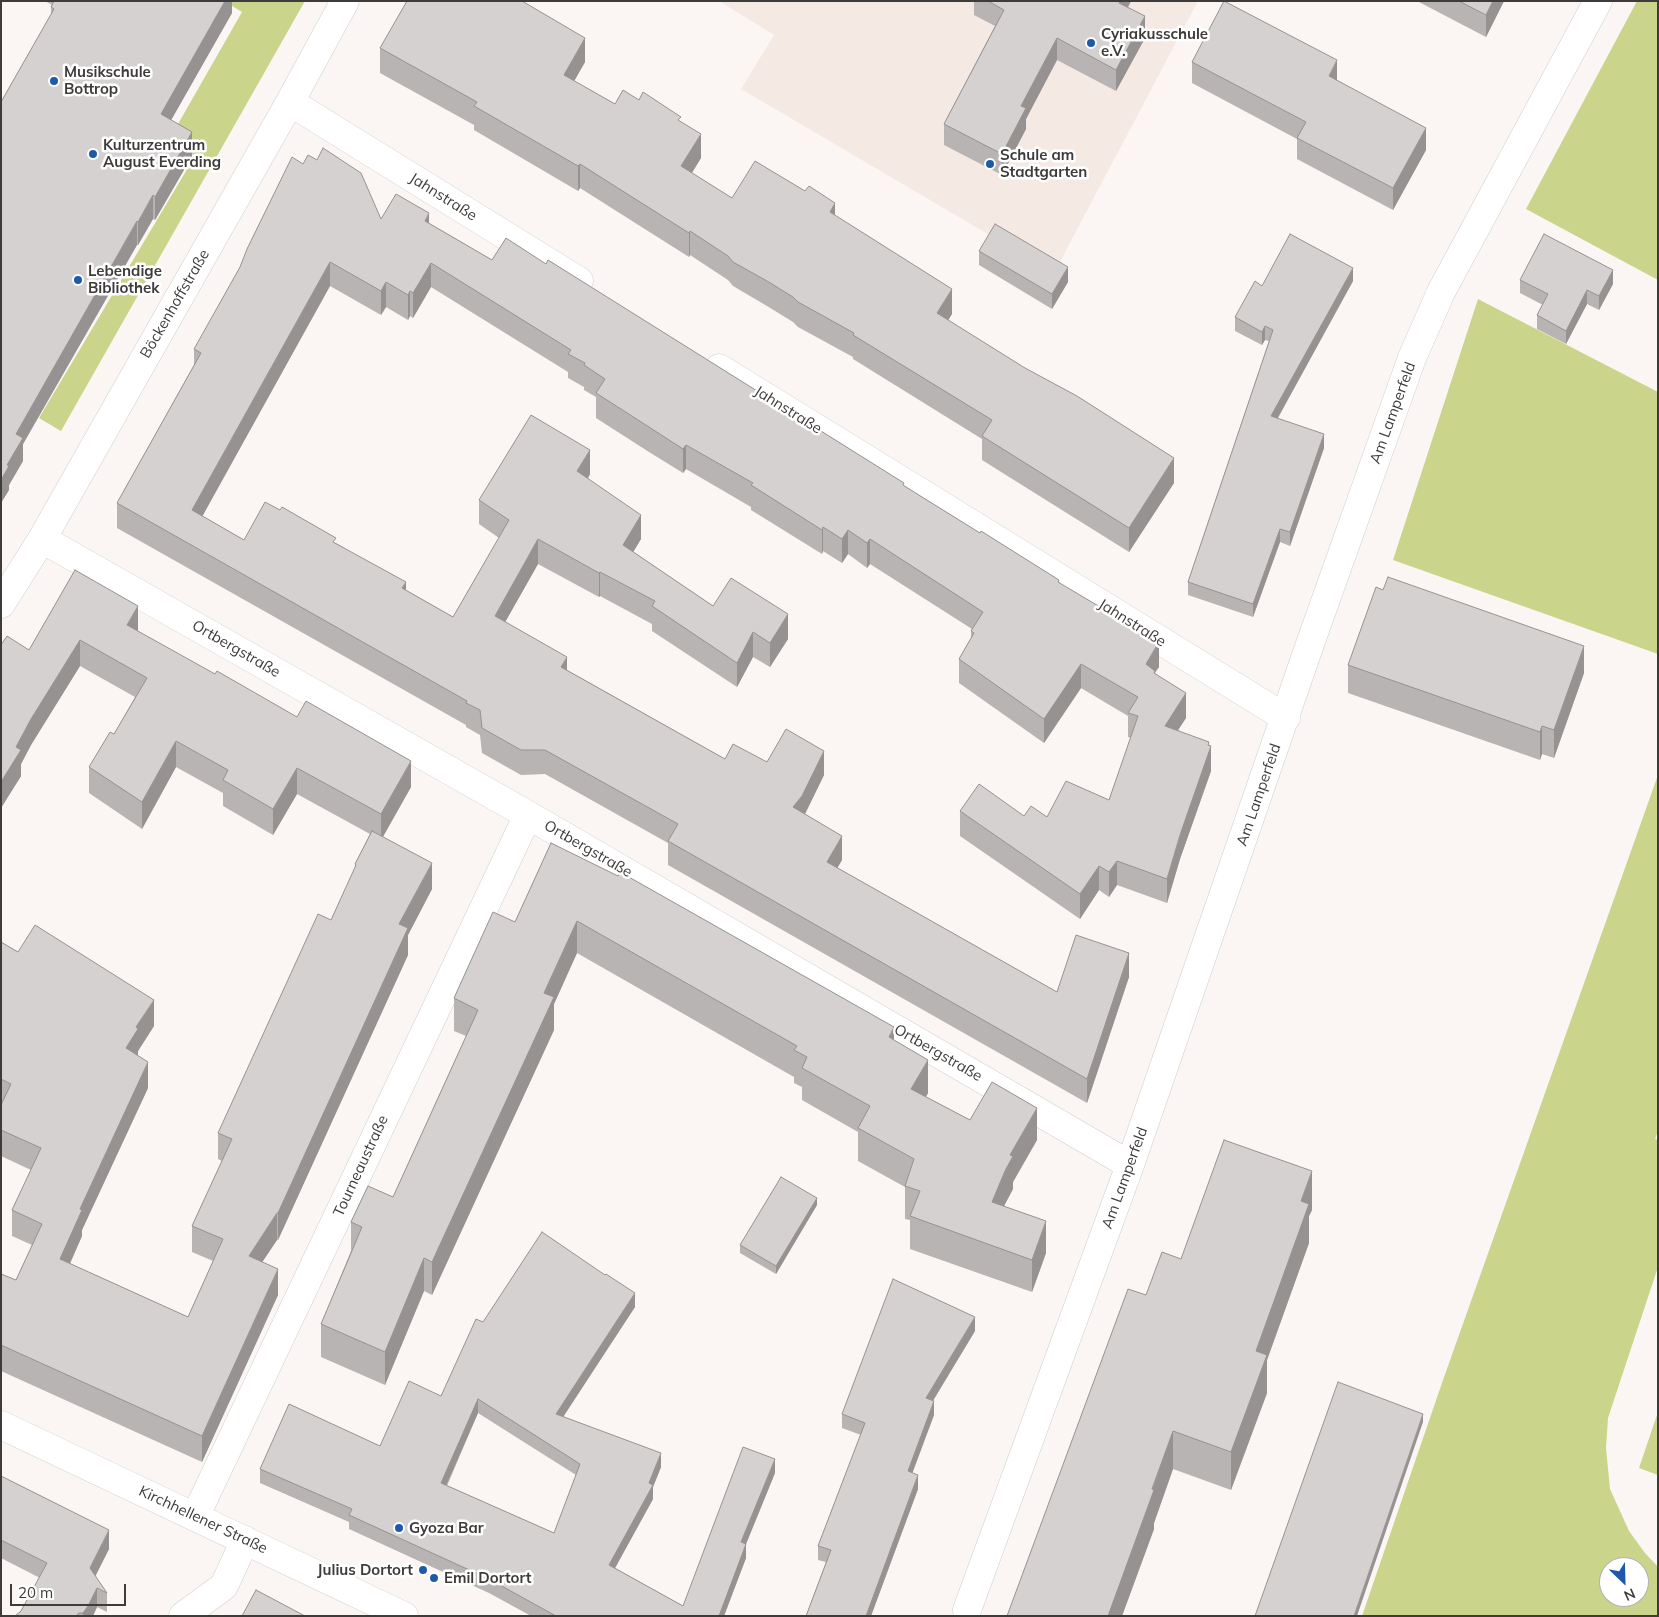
<!DOCTYPE html>
<meta charset="utf-8">
<style>
body{margin:0}
#map{position:relative;width:1659px;height:1617px;overflow:hidden;background:#fbf6f4;font-family:Mulish,sans-serif}
canvas{display:block}
.frame{position:absolute;inset:0;border:2px solid #3e3c3b;pointer-events:none}
.north{position:absolute;left:1599px;top:1557px;width:50px;height:50px;box-sizing:border-box;background:#fff;border:1px solid #b2b1b1;border-radius:50%;rotate:156deg;font-size:14px;font-weight:700;line-height:20px;text-align:center;color:#3e3c3b}
.north::after{content:'';display:block;margin:auto;width:18px;height:22px;background:#1f59ab;clip-path:polygon(50% 0,100% 100%,50% 72%,0 100%)}
.scale{position:absolute;left:10px;top:1584px;width:116px;height:22px;box-sizing:border-box;border:2px solid #3e3c3b;border-top:0;padding-left:6px;font-size:15px;line-height:18px;white-space:nowrap;color:#3e3c3b;-webkit-text-stroke:4px #fff;paint-order:stroke}
</style>
<div id="map">
<canvas width="1659" height="1617"></canvas>
<div class="frame"></div>
<div class="north">N</div>
<div class="scale">20 m</div>
</div>
<script>
const ctx = document.querySelector('canvas').getContext('2d');
ctx.lineJoin = 'round';
function fillPath(path, color) {
  ctx.fillStyle = color;
  ctx.fill(path, 'evenodd');
}
function shape(rows) {
  const path = new Path2D();
  for (const r of rows) {
    path.moveTo(r[0], r[1]);
    for (let i = 2; i < r.length; i += 2) path.lineTo(r[i], r[i + 1]);
  }
  return path;
}
function strokePath(path, color, width, dash) {
  ctx.strokeStyle = color;
  ctx.lineWidth = width;
  ctx.lineCap = dash ? 'butt' : 'round';
  ctx.setLineDash(dash || []);
  ctx.stroke(path);
}
function label(font, color, halo, rows, align = 'center') {
  ctx.font = font + ' Mulish,sans-serif';
  ctx.lineWidth = 5;
  ctx.setLineDash([]);
  ctx.textBaseline = 'middle';
  ctx.strokeStyle = halo;
  ctx.fillStyle = color;
  for (const [text, x, y, turn = 0] of rows) {
    ctx.save();
    ctx.translate(x, y);
    ctx.rotate((+turn || 0) * Math.PI / 180);
    ctx.textAlign = isNaN(turn) ? turn : align;
    if (halo) ctx.strokeText(text, 0, 0);
    ctx.fillText(text, 0, 0);
    ctx.restore();
  }
}
fillPath(shape([
 [719,1,1198,1,1054,273,741,89,774,35]
]), '#f5e9e3');
fillPath(shape([
 [224,1,305,1,61,431,39,418,195,156,170,138,242,12],
 [1637,1,1658,1,1658,280,1526,209],
 [1478,299,1658,392,1658,654,1393,560],
 [1658,775,1658,1131,1655,1139,1658,1140,1658,1267,1608,1418,1606,1448,1610,1489,1629,1531,1645,1553,1658,1567,1658,1616,1362,1616,1443,1380],
 [1609,1567,1639,1567,1639,1597,1609,1597],
 [1658,1412,1658,1475,1639,1468]
]), '#cad48a');
const minor = shape([
 [290,102,579,281],
 [719,368,1286,718],
 [42,539,528,815,1130,1165],
 [1,604,42,539,290,102,345,1],
 [1,1425,404,1616],
 [195,1517,528,815],
 [967,1610,1130,1165,1310,644,1412,358,1441,292,1598,1],
 [183,1616,224,1586,245,1540]
]);
strokePath(minor, '#d2cdcb', 29);
strokePath(minor, '#fff', 28);
fillPath(shape([
 [45,1,232,1,232,13,171,120,192,156,155,220,153,219,138,245,137,245,23,444,23,461,9,485,9,490,1,503,1,102,51,15,51,7,52,5],
 [974,1,1131,1,1128,7,1145,38,1116,91,1057,60,1026,119,1026,129,1002,175,944,145,944,124,995,26,974,15],
 [1417,1,1504,1,1486,37],
 [380,48,585,62,574,81,615,104,639,100,681,122,701,158,692,173,732,198,835,216,952,314,948,320,1174,483,1129,552,982,460,982,439,853,359,853,357,798,327,793,322,767,306,733,286,728,280,690,255,689,257,580,188,578,191,474,130,474,125,380,73],
 [1192,62,1337,81,1426,150,1393,210,1297,159,1297,139,1192,83],
 [381,219,429,223,492,260,546,264,1059,582,1159,667,1155,673,1186,718,1178,730,1209,746,1211,771,1180,859,1167,903,1117,885,1109,897,1099,890,1080,919,960,836,960,811,1047,817,1109,800,1131,738,1128,737,1128,716,1081,688,1044,743,959,683,959,659,971,638,971,631,972,629,870,564,867,568,848,554,842,563,823,551,822,554,751,510,751,507,686,469,683,473,649,452,596,418,596,397,584,390,584,387,568,378,568,372,431,287,413,318,410,316,408,320,386,307,381,315,330,286,202,516,244,540,336,543,406,590,453,617,499,538,479,524,479,500,590,474,588,479,641,539,633,552,713,606,788,639,770,667,753,657,737,687,652,631,652,624,600,596,599,597,538,564,505,622,567,670,725,759,767,762,824,775,805,814,842,860,837,868,1057,992,1129,977,1087,1103,668,865,668,843,545,774,521,775,482,753,480,735,466,727,466,725,117,528,117,503,194,365,194,349],
 [979,251,1068,282,1052,309,979,265],
 [1520,280,1613,284,1599,310,1587,304,1566,344,1537,329,1537,315,1543,305,1520,293],
 [1353,281,1278,418,1324,448,1290,546,1280,542,1253,617,1188,595,1188,582,1269,341,1265,340,1262,345,1235,331,1235,317,1262,286],
 [75,570,138,631,411,787,383,837,432,889,408,935,408,955,278,1240,277,1240,262,1262,278,1295,202,1462,1,1371,1,1274,16,1280,32,1245,12,1236,12,1210,31,1170,1,1156,1,942,18,952,154,1026,138,1051,138,1055,148,1088,82,1230,82,1236,70,1264,188,1317,213,1261,192,1252,192,1226,222,1161,218,1159,218,1133,331,920,355,869,355,864,370,834,297,794,273,835,223,806,223,793,176,767,142,829,89,793,89,767,114,734,135,697,80,666,31,745,21,764,21,776,1,808,1,645,29,650],
 [1383,590,1584,673,1554,758,1542,754,1540,760,1348,693,1348,665],
 [551,843,894,1041,928,1093,926,1097,970,1120,1037,1140,1013,1182,1013,1189,1004,1206,1046,1253,1032,1292,910,1249,910,1220,905,1219,905,1187,858,1161,858,1132,802,1100,802,1087,794,1083,794,1077,577,953,554,1004,554,1030,432,1295,424,1291,385,1385,321,1357,321,1324,351,1251,351,1222,393,1197,466,1036,454,1031,454,998,515,922],
 [817,1205,776,1274,740,1253,740,1245],
 [1312,1210,1309,1216,1309,1243,1267,1360,1267,1393,1231,1490,1173,1469,1154,1523,1154,1529,1122,1616,1007,1616,1181,1259],
 [635,1307,563,1416,661,1467,653,1487,653,1499,615,1568,683,1606,775,1473,746,1544,746,1558,724,1616,531,1616,489,1593,349,1529,349,1522,260,1483,260,1469,380,1446,441,1396,483,1322],
 [478,1413,576,1475,554,1533,447,1486],
 [975,1331,933,1401,934,1415,912,1472,918,1489,871,1616,806,1616,826,1562,818,1560,818,1546,861,1435,842,1428,842,1414],
 [1,1476,109,1549,95,1576,107,1593,107,1612,97,1607,93,1616,15,1616,21,1611,40,1578,1,1558]
]), '#b8b4b4');
fillPath(shape([
 [225,1,232,1,232,13,161,138,161,114],
 [1120,1,1131,1,1119,24,1119,3],
 [1493,1,1504,1,1486,37,1486,15],
 [1145,16,1145,38,1116,91,1116,70],
 [585,38,585,62,564,99,564,75],
 [1057,38,1057,60,1026,119,1026,129,1002,175,1002,154,1021,106],
 [1337,60,1337,82,1329,76],
 [1426,128,1426,150,1393,210,1393,188],
 [192,132,192,156,155,220,155,197],
 [701,134,701,158,681,190,681,166],
 [580,164,580,188,578,191,578,166],
 [153,195,153,219,138,245,138,222],
 [835,203,835,227,830,212],
 [429,213,429,238,425,221],
 [137,221,137,245,23,444,23,461,9,485,9,490,1,503,1,480,7,465,16,434],
 [690,231,690,255,689,257,689,233],
 [330,262,330,286,192,535,192,510],
 [431,263,431,287,413,318,413,293],
 [1068,267,1068,282,1052,309,1052,294],
 [1353,268,1353,281,1271,430,1271,416],
 [1613,270,1613,284,1599,310,1599,296],
 [386,282,386,307,381,315,381,291],
 [952,289,952,314,937,338,937,313],
 [1587,290,1587,304,1566,344,1566,331],
 [410,291,410,316,408,320,408,295],
 [1265,326,1265,340,1262,345,1262,332],
 [1324,434,1324,448,1290,546,1290,532],
 [686,445,686,469,683,473,683,449],
 [590,450,590,474,577,496,577,471],
 [1174,458,1174,483,1129,552,1129,528],
 [641,515,641,539,623,569,623,545],
 [823,527,823,551,822,554,822,530],
 [1280,529,1280,542,1253,617,1253,604],
 [848,530,848,554,842,563,842,539],
 [538,539,538,564,495,640,495,616],
 [870,539,870,564,867,568,867,543],
 [600,572,600,596,599,597,599,573],
 [406,582,406,606,402,588],
 [138,606,138,632,127,625],
 [788,614,788,639,770,667,770,643],
 [753,632,753,657,737,687,737,663],
 [80,640,80,666,31,745,21,764,21,776,1,808,1,782,16,747,31,719],
 [1159,642,1159,667,1155,672,1155,695,1146,664],
 [1584,646,1584,673,1554,758,1554,730],
 [567,657,567,681,561,667],
 [1081,664,1081,688,1044,743,1044,719],
 [1186,693,1186,718,1165,750,1165,726],
 [1542,726,1542,754,1540,760,1540,732],
 [176,741,176,767,142,829,142,802],
 [1209,742,1209,752,1211,746,1211,771,1180,859,1167,903,1167,879],
 [824,751,824,775,802,820,793,807],
 [411,761,411,787,381,840,381,814],
 [297,768,297,794,273,835,273,809],
 [842,836,842,860,827,886,827,862],
 [1117,861,1117,885,1109,897,1109,872],
 [432,863,432,889,408,935,408,955,278,1240,278,1213,399,924],
 [1099,866,1099,890,1080,919,1080,894],
 [577,921,577,953,554,1004,554,1030,432,1295,432,1262,544,993],
 [1129,953,1129,977,1087,1103,1087,1079],
 [154,1000,154,1026,138,1051,138,1055,126,1074,126,1048,136,1027],
 [894,1027,894,1060,889,1037],
 [928,1060,928,1093,911,1122,911,1089],
 [148,1062,148,1088,82,1230,82,1236,60,1285,60,1259,80,1209],
 [1037,1108,1037,1140,1013,1182,1013,1189,1005,1204,992,1235,992,1202,1010,1155],
 [1312,1171,1312,1210,1309,1216,1309,1243,1267,1360,1267,1393,1231,1490,1231,1452,1256,1351,1301,1201],
 [817,1198,817,1205,776,1274,776,1266],
 [277,1213,277,1240,249,1282,249,1256],
 [1046,1221,1046,1253,1032,1292,1032,1260],
 [424,1258,424,1291,385,1385,385,1352],
 [278,1269,278,1295,202,1462,202,1436],
 [635,1293,635,1307,556,1428,556,1414],
 [975,1317,975,1331,926,1412,926,1398],
 [478,1399,478,1413,441,1497,441,1483],
 [934,1401,934,1415,908,1485,908,1471],
 [1423,1414,1423,1422,1357,1616,1354,1616],
 [1173,1431,1173,1469,1154,1523,1154,1529,1122,1616,1108,1616],
 [661,1453,661,1467,653,1487,653,1499,609,1579,609,1565,649,1483],
 [775,1459,775,1473,746,1544,746,1558,724,1616,719,1616,741,1542],
 [918,1475,918,1489,871,1616,866,1616],
 [109,1530,109,1549,90,1587,90,1568],
 [97,1588,97,1607,93,1616,83,1616,83,1613]
]), '#969292');
const building = shape([
 [54,1,225,1,161,114,192,132,155,197,153,195,138,222,137,221,16,434,23,438,7,465,9,466,1,480,1,102,54,9,51,7,54,1],
 [407,1,522,1,585,38,564,75,615,104,623,90,639,100,643,92,681,117,678,120,701,134,681,166,732,198,755,161,805,191,809,186,835,203,830,212,952,289,937,313,1025,368,1077,396,1174,458,1129,528,982,436,992,420,853,335,854,333,798,302,793,297,767,281,733,262,728,256,690,231,689,233,580,164,578,166,474,106,477,102,380,48,407,1],
 [988,1,1120,1,1119,3,1145,16,1116,70,1057,38,1021,106,1026,108,1002,154,944,124,1004,10,988,1],
 [1224,1,1337,60,1329,76,1426,128,1393,188,1297,138,1306,122,1192,62,1224,1],
 [1459,1,1493,1,1486,15,1459,1],
 [323,148,361,173,381,219,396,194,429,213,425,221,492,260,506,238,546,264,548,260,904,483,903,485,922,497,980,533,981,531,1059,580,1058,582,1159,642,1146,664,1155,671,1154,673,1186,693,1165,726,1209,742,1208,745,1211,746,1180,835,1167,879,1117,861,1109,872,1099,866,1080,894,960,811,979,784,1024,816,1031,806,1047,817,1066,781,1109,800,1138,716,1128,713,1138,697,1081,664,1044,719,959,659,974,633,971,631,983,612,870,539,867,543,848,530,842,539,823,527,822,530,751,485,753,483,686,445,683,449,649,427,596,393,605,379,584,365,585,363,568,354,571,350,431,263,413,293,410,291,408,295,386,282,381,291,330,262,192,510,244,540,265,502,280,510,282,507,336,538,333,542,406,582,402,588,453,617,509,520,479,500,531,415,590,450,577,471,641,515,623,545,713,606,731,578,788,614,770,643,753,632,737,663,652,606,655,601,600,572,599,573,538,539,495,616,567,657,561,667,725,759,733,744,767,762,786,729,824,751,802,796,793,807,842,836,827,862,1057,992,1076,935,1129,953,1087,1079,668,841,678,824,545,750,521,750,482,728,480,710,466,703,467,701,117,503,201,353,194,349,240,267,247,249,292,157,303,164,308,155,317,160,323,148],
 [995,224,1068,267,1052,294,979,251,995,224],
 [1290,234,1353,268,1271,416,1324,434,1290,532,1280,529,1253,604,1188,582,1273,330,1265,326,1262,332,1235,317,1255,281,1262,286,1290,234],
 [1544,234,1613,270,1599,296,1587,290,1566,331,1537,315,1548,294,1520,280,1544,234],
 [75,570,138,606,127,625,215,674,217,671,297,717,306,701,411,761,381,814,297,768,273,809,223,780,228,770,176,741,142,802,89,767,110,732,114,734,147,678,80,640,31,719,16,747,21,750,1,782,1,645,7,636,29,650,75,570],
 [1388,577,1584,646,1554,730,1542,726,1540,732,1348,665,1376,587,1383,590,1388,577],
 [372,831,432,863,399,924,408,928,278,1213,277,1213,249,1256,278,1269,202,1436,1,1345,1,1274,16,1280,42,1224,12,1210,41,1148,1,1130,1,1105,11,1084,1,1079,1,942,18,952,35,925,154,1000,136,1027,138,1029,126,1048,148,1062,80,1209,82,1210,60,1259,188,1317,223,1239,192,1226,232,1139,218,1133,318,914,331,920,356,865,355,864,372,831],
 [551,843,618,876,620,872,894,1027,889,1037,928,1060,911,1089,970,1120,992,1082,1037,1108,1010,1155,1013,1156,1005,1171,992,1202,1046,1221,1032,1260,910,1216,920,1191,905,1186,914,1159,858,1128,870,1106,802,1068,807,1057,794,1050,797,1046,577,921,544,993,554,997,432,1262,424,1258,385,1352,321,1324,362,1227,351,1222,368,1186,393,1197,478,1010,454,998,493,912,515,922,551,843],
 [1224,1140,1312,1171,1301,1201,1309,1204,1256,1351,1267,1355,1231,1452,1173,1431,1152,1489,1154,1490,1108,1616,1007,1616,1128,1289,1146,1295,1162,1252,1181,1259,1224,1140],
 [781,1177,817,1198,776,1266,740,1245,781,1177],
 [542,1232,605,1275,606,1274,635,1293,556,1414,661,1453,649,1483,653,1485,609,1565,683,1606,743,1447,775,1459,741,1542,746,1544,719,1616,556,1616,489,1579,349,1515,352,1509,260,1469,289,1404,380,1446,409,1381,441,1396,476,1319,483,1322,542,1232],
 [478,1399,580,1464,554,1533,441,1483,478,1399],
 [893,1279,975,1317,926,1398,934,1401,908,1471,918,1475,866,1616,806,1616,831,1550,818,1546,865,1423,842,1414,893,1279],
 [1338,1382,1423,1414,1354,1616,1255,1616,1338,1382],
 [1,1476,109,1530,90,1568,107,1593,97,1588,88,1606,83,1613,79,1613,76,1616,15,1616,21,1611,47,1563,1,1540,1,1476],
 [256,1590,305,1616,242,1616,256,1590]
]);
fillPath(building, '#d6d1d1');
strokePath(building, '#969292', 1);
for (const [x, y, r, color] of [
 [1091,43,5,"#1f59ab"],
 [54,81,5,"#1f59ab"],
 [93,154,5,"#1f59ab"],
 [990,164,5,"#1f59ab"],
 [78,280,5,"#1f59ab"],
 [399,1528,5,"#1f59ab"],
 [423,1570,5,"#1f59ab"],
 [434,1578,5,"#1f59ab"]
]) {
  const dot = new Path2D();
  dot.arc(x, y, r, 0, 2 * Math.PI);
  ctx.fillStyle = color;
  ctx.fill(dot);
  strokePath(dot, '#fff', 2);
}
label('bold 15px', '#3e3c3b', '#fff', [
 ["Cyriakusschule",1101,34],
 ["e.V.",1101,51],
 ["Musikschule",64,72],
 ["Bottrop",64,89],
 ["Kulturzentrum",103,145],
 ["August Everding",103,162],
 ["Schule am",1000,155],
 ["Stadtgarten",1000,172],
 ["Lebendige",88,271],
 ["Bibliothek",88,288],
 ["Gyoza Bar",409,1528],
 ["Julius Dortort",413,1570,"right"],
 ["Emil Dortort",444,1578]
], 'left');
label('15px', '#3e3c3b', '#fff', [
 ["Jahnstraße",443,197,32],
 ["Böckenhoffstraße",175,304,-60],
 ["Jahnstraße",788,410,32],
 ["Am Lamperfeld",1393,413,-70],
 ["Jahnstraße",1132,623,32],
 ["Ortbergstraße",236,649,30],
 ["Am Lamperfeld",1259,795,-71],
 ["Ortbergstraße",588,849,30],
 ["Ortbergstraße",938,1053,30],
 ["Tourneaustraße",361,1166,-65],
 ["Am Lamperfeld",1125,1178,-70],
 ["Kirchhellener Straße",203,1520,25]
]);
</script>
